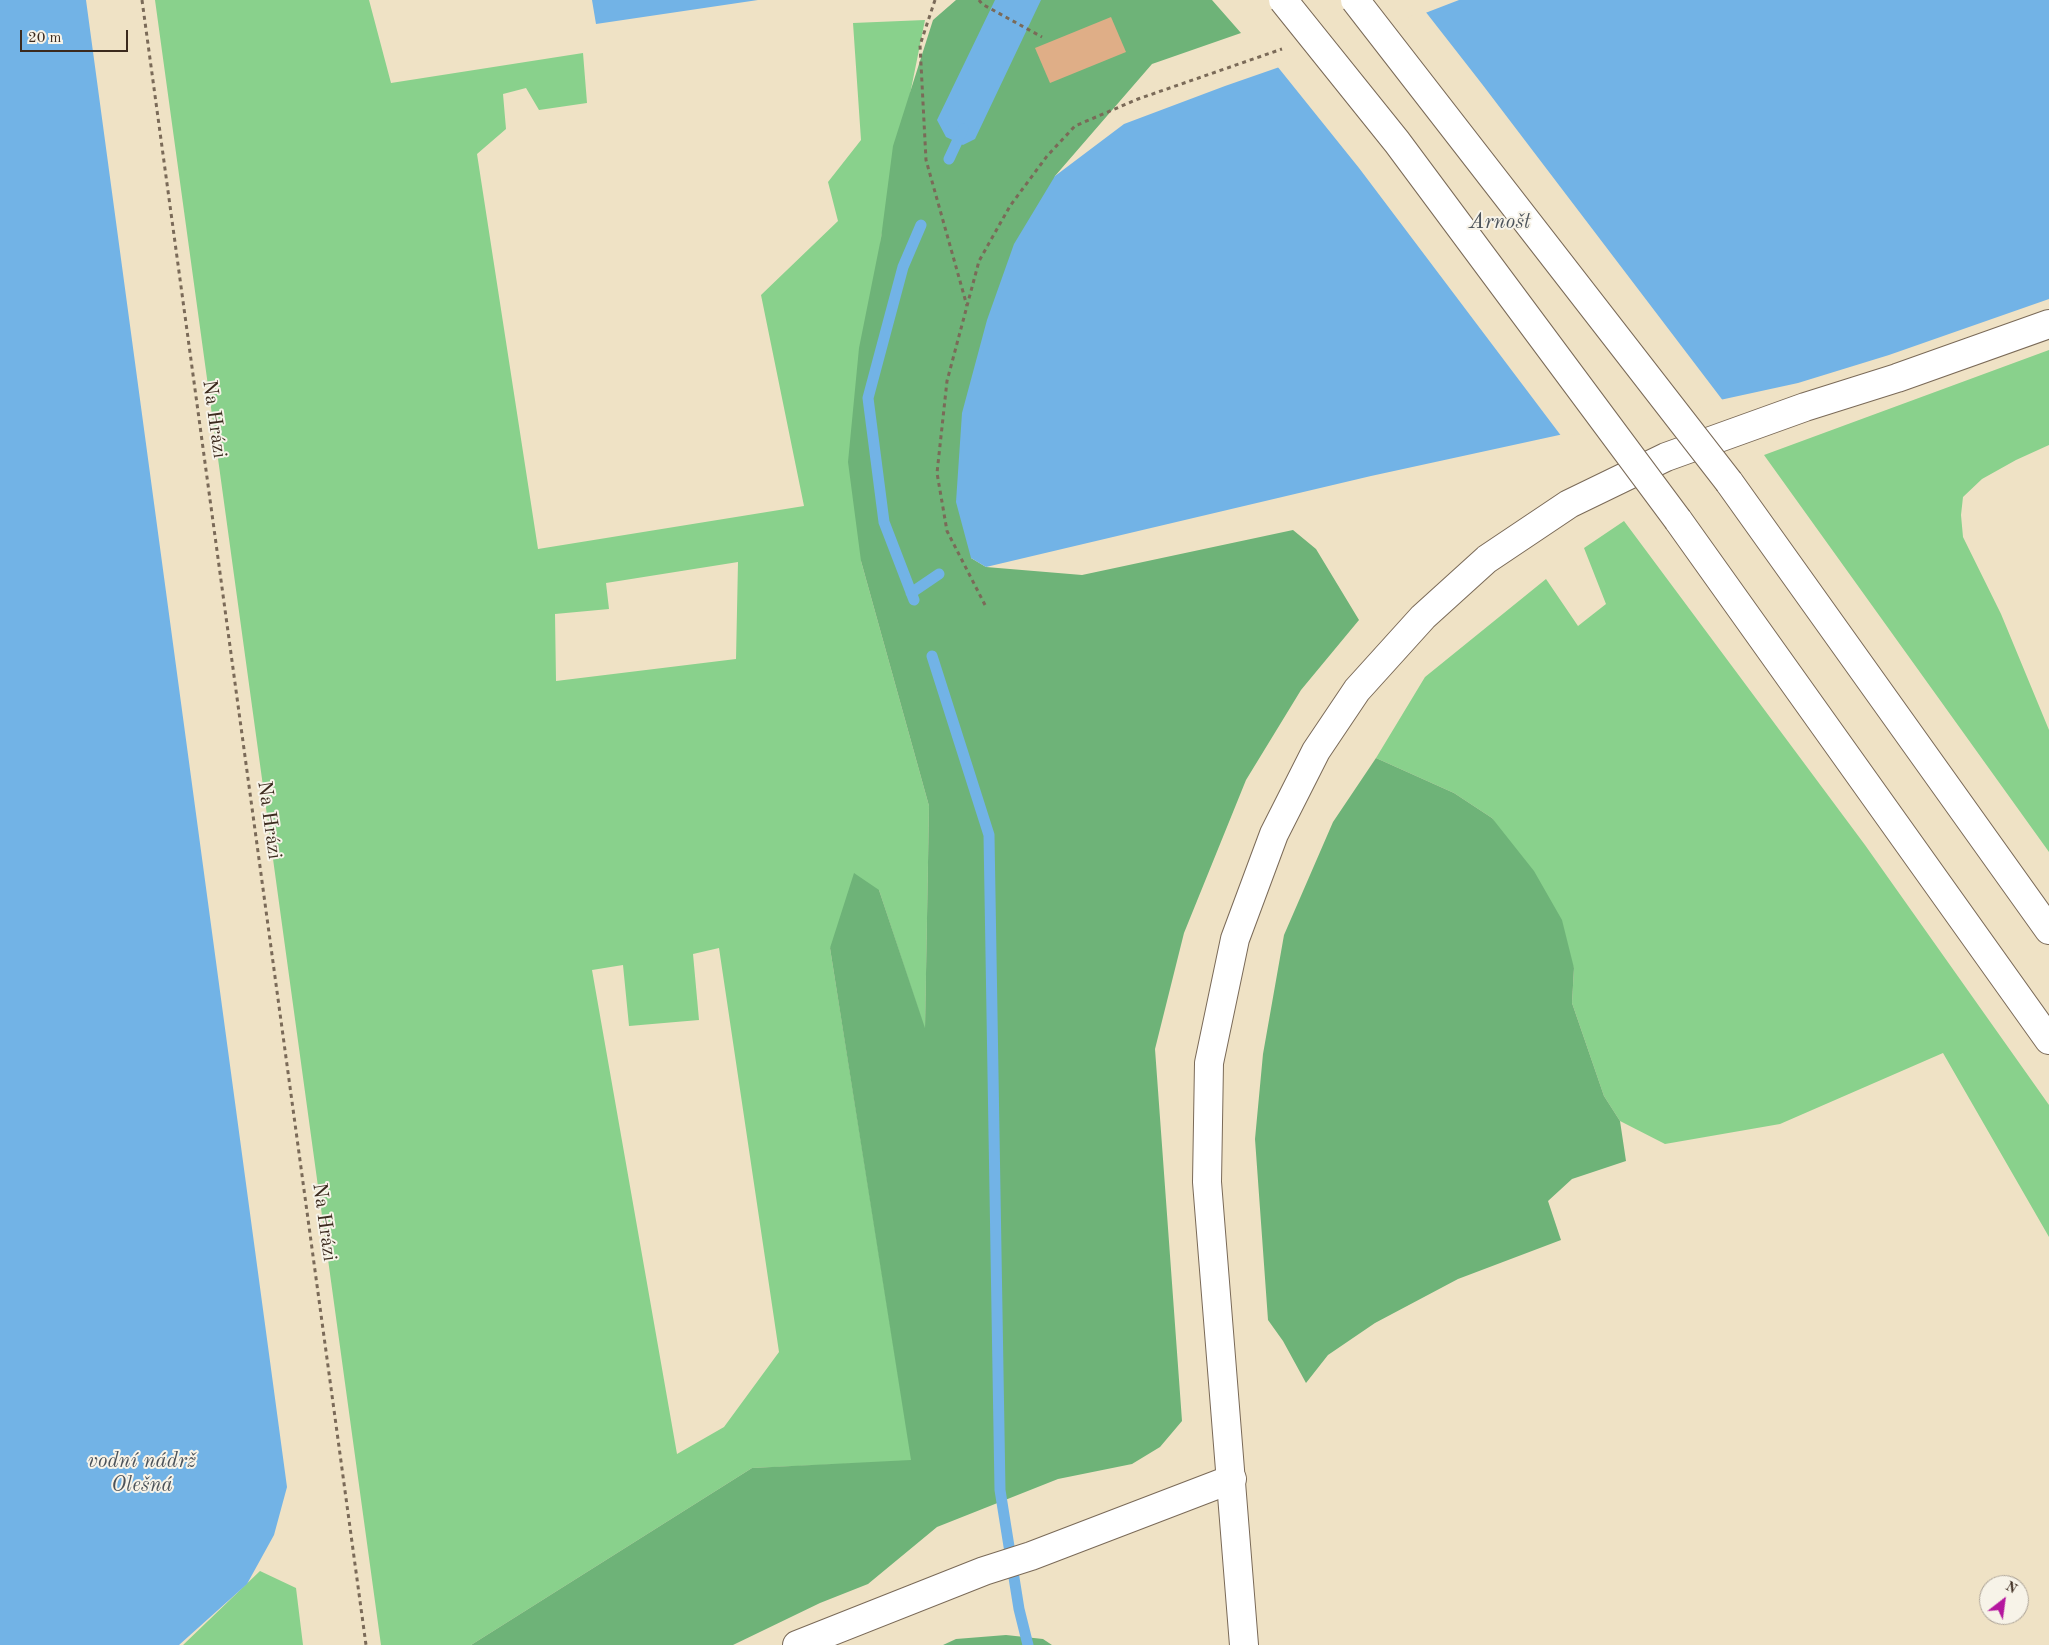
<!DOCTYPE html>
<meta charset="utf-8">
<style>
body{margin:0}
#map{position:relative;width:2049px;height:1645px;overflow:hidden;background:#efe2c5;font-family:"Old Standard TT",serif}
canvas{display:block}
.north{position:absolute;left:1979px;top:1575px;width:50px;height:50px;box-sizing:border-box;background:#f7f3e8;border:1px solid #aca397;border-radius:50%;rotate:30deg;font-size:14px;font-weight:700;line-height:20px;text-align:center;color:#3b2a1e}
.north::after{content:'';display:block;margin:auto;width:18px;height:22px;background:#b5179e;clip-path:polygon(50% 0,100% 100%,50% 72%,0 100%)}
.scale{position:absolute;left:20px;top:30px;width:108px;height:22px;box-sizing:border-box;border:2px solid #3b2a1e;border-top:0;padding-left:6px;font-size:15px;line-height:18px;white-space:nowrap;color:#3b2a1e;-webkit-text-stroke:4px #f7f3e8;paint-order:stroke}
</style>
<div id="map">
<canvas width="2049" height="1645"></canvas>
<div class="north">N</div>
<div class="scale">20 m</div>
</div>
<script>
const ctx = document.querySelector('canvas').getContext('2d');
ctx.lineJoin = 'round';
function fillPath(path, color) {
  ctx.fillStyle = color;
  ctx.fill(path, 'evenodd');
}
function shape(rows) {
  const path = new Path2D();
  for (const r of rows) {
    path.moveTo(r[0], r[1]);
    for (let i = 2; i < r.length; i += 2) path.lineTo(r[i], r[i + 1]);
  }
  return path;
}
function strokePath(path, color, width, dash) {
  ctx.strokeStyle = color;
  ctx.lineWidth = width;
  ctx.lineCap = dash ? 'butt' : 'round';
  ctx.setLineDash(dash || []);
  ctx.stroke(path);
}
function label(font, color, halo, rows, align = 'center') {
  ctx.font = font + ' "Old Standard TT",serif';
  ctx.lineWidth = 4;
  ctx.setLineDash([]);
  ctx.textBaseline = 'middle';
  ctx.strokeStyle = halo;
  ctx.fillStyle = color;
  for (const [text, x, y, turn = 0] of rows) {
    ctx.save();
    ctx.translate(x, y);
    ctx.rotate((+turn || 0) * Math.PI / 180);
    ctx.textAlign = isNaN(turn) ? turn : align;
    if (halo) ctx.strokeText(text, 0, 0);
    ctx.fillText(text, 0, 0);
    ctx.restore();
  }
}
fillPath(shape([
 [155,0,369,0,391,83,583,53,587,103,539,110,526,88,503,94,506,129,477,154,538,549,804,506,761,295,838,221,828,182,861,140,853,23,925,20,881,238,861,561,929,806,925,1030,879,890,830,948,912,1461,752,1468,471,1645,381,1645],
 [738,562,736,659,556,681,555,614,609,609,606,583],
 [719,948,779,1352,724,1427,677,1454,592,970,623,965,629,1026,699,1020,693,954],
 [2049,350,2049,445,2016,460,1982,479,1963,497,1961,515,1963,537,2001,614,2049,730,2049,852,1764,455],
 [1624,521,1865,845,2049,1105,2049,1237,1943,1053,1780,1124,1665,1144,1620,1121,1604,1096,1572,1003,1574,968,1492,818,1454,793,1376,758,1425,677,1546,579,1578,626,1606,604,1584,548],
 [260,1571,296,1588,303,1645,183,1645]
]), '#89d18c');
fillPath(shape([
 [956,0,1212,0,1241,33,1152,64,1055,176,971,558,986,567,1082,575,1293,530,1316,549,1359,620,1301,690,1246,780,1184,933,1155,1049,1182,1421,1160,1447,1132,1464,1058,1479,937,1527,868,1584,820,1603,733,1645,471,1645,752,1468,911,1460,830,948,854,873,879,890,925,1028,929,806,861,561,848,462,859,348,881,238,893,146,933,20],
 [1376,758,1454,793,1492,818,1534,871,1562,920,1574,968,1572,1003,1604,1096,1620,1121,1626,1161,1572,1179,1548,1201,1561,1240,1458,1279,1375,1323,1328,1355,1306,1383,1283,1341,1268,1320,1255,1139,1263,1054,1284,935,1333,822],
 [1006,1635,1043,1639,1052,1645,943,1645,956,1639]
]), '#6eb378');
fillPath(shape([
 [0,0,86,0,287,1487,274,1535,247,1584,179,1645,0,1645],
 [592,0,758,0,596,24],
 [995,0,1041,0,975,139,963,145,946,137,937,120],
 [1459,0,2049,0,2049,299,1889,355,1798,383,1371,476,986,567,971,558,956,502,962,413,987,320,1014,244,1055,176,1124,124,1225,86,1337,47]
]), '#72b3e6');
fillPath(shape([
 [1425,11,1482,84,1724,402,1562,437,1359,168,1277,66]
]), '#efe2c5');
strokePath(shape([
 [949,159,963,129],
 [911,593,939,574],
 [914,600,884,522,868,398,903,267,921,225],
 [932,656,989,835,1000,1490,1019,1609,1028,1645]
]), '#72b3e6', 11);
fillPath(shape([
 [1111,17,1126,52,1050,83,1035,48]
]), '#dfae87');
const minor = shape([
 [797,1645,984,1571,1031,1556,1232,1479]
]);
const tertiary = shape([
 [1244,1645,1207,1182,1209,1063,1235,939,1274,834,1316,751,1357,690,1423,617,1487,559,1569,504,1666,457,1805,407,1897,378,2049,324]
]);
const motorway = shape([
 [1729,482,2049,930],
 [1678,520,2049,1040]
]);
strokePath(minor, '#7a6a58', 30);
strokePath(tertiary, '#7a6a58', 30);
strokePath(motorway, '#7a6a58', 30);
strokePath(shape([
 [142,0,366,1645],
 [935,0,920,45,926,160,967,306],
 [979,0,982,4,1042,37],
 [985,605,947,531,937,473,947,381,979,261,1010,206,1047,156,1075,126,1138,99,1282,49]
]), '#7a6a58', 3, [4, 4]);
strokePath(minor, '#fff', 28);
strokePath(tertiary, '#fff', 28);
strokePath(motorway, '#fff', 28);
const motorwayBridge = shape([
 [1283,0,1397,142,1678,520],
 [1355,0,1729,482]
]);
strokePath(motorwayBridge, '#7a6a58', 30, []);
strokePath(motorwayBridge, '#fff', 28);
label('20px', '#3b2a1e', '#f7f3e8', [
 ["Na Hrázi",214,419,82],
 ["Na Hrázi",269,820,82],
 ["Na Hrázi",324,1222,82]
]);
label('italic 21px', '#4c535a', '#f7f3e8', [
 ["Arnošt",1500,222],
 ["vodní nádrž",142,1461],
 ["Olešná",142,1485]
]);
</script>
